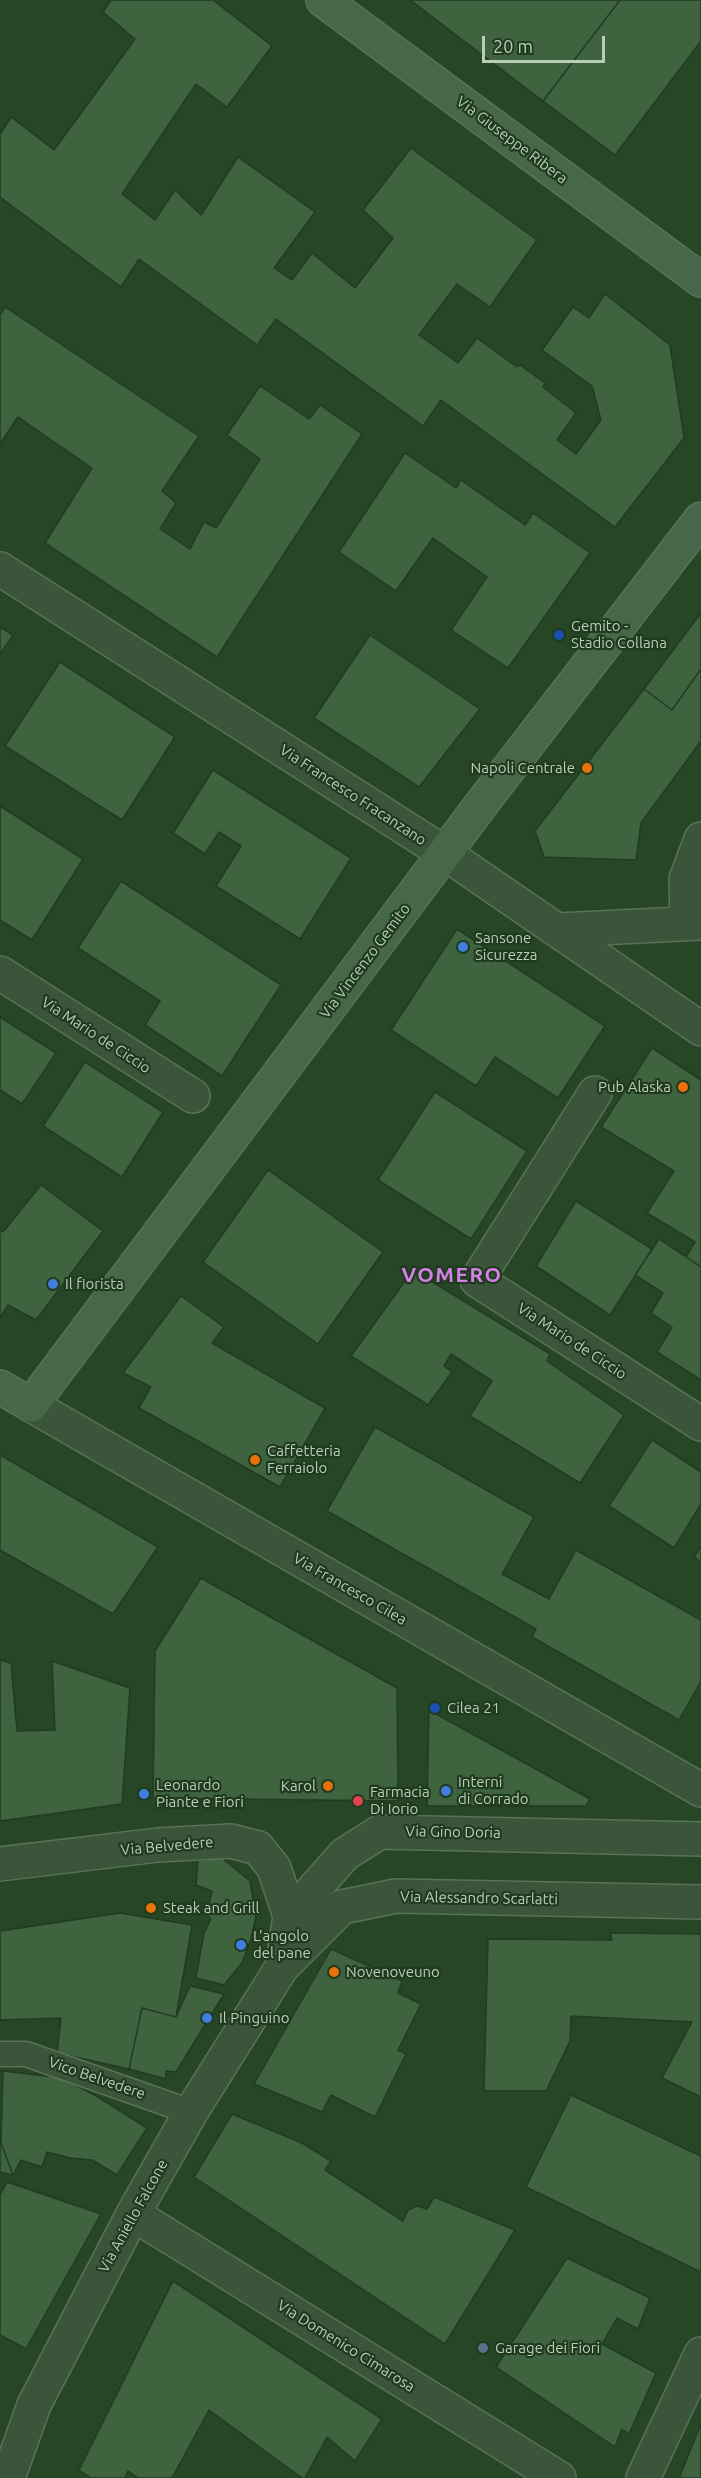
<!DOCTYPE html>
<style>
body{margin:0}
#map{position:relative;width:701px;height:2478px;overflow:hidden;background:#274625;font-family:Ubuntu,sans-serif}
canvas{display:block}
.scale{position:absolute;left:482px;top:36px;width:123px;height:27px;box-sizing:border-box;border:3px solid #b8ceb7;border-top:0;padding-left:8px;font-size:18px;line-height:21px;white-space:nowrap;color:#b8ceb7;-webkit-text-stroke:4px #1f3a1e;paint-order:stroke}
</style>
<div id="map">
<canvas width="701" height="2478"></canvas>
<div class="scale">20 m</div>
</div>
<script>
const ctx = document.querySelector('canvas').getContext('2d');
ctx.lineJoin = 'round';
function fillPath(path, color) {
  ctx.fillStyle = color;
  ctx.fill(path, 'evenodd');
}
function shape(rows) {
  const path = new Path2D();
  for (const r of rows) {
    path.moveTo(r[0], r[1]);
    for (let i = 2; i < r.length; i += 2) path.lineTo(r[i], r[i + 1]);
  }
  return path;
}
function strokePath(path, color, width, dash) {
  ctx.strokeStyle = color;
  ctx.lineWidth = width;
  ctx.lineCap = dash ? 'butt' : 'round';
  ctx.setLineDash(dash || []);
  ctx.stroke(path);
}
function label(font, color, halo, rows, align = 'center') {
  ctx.font = font + ' Ubuntu,sans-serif';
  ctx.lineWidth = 4.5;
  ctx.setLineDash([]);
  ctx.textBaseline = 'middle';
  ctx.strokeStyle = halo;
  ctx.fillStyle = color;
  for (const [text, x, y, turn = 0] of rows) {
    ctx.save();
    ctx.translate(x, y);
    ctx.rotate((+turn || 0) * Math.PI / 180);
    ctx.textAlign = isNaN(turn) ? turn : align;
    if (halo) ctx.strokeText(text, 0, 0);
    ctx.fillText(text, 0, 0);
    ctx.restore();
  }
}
const building = shape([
 [111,0,213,0,272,46,227,107,196,84,122,194,155,220,175,190,201,215,238,157,315,212,274,268,292,280,312,253,355,288,393,238,363,210,411,148,537,240,490,307,457,284,419,335,458,363,477,338,517,367,520,365,545,383,543,387,576,413,557,440,576,454,601,420,592,386,542,350,573,307,589,318,605,294,670,345,684,438,615,527,441,400,423,426,276,319,257,345,139,259,121,287,0,197,0,134,11,117,54,150,135,39,103,12,111,0],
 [410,0,620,0,543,101,410,0],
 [620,0,701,0,701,41,615,155,543,101,620,0],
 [5,307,199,436,162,491,176,503,160,529,190,549,204,522,216,528,260,459,227,435,260,386,309,419,320,405,362,434,217,657,45,543,92,468,18,417,0,444,0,315,5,307],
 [405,453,456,488,461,480,525,525,533,513,590,553,508,668,451,630,487,577,433,538,396,591,339,552,405,453],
 [701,613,701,669,672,710,644,689,701,613],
 [0,627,13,635,0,654,0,627],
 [370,635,480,709,419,787,314,718,370,635],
 [60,662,175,737,122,820,5,746,60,662],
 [701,669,701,741,641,823,636,860,544,857,535,831,644,689,672,710,701,669],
 [213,770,351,858,300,939,216,886,241,846,219,832,205,854,173,833,213,770],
 [0,806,83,859,32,940,0,920,0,806],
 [121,881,281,985,222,1076,145,1025,160,1001,78,948,121,881],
 [457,929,605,1026,558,1098,495,1057,476,1086,391,1030,457,929],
 [0,1017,56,1053,22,1104,0,1090,0,1017],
 [652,1048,701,1080,701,1267,686,1257,695,1242,647,1213,674,1171,601,1127,652,1048],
 [85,1062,163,1112,122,1177,43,1126,85,1062],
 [435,1092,527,1151,471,1239,378,1180,435,1092],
 [268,1170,383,1252,318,1344,203,1262,268,1170],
 [41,1185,103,1231,36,1320,8,1305,0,1318,0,1230,3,1232,41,1185],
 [576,1201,652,1249,610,1315,536,1266,576,1201],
 [659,1239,701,1267,701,1380,657,1352,672,1327,651,1313,663,1293,635,1275,659,1239],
 [413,1270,550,1354,547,1361,624,1415,580,1483,470,1416,492,1381,451,1354,444,1366,452,1372,428,1405,351,1356,413,1270],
 [181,1296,224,1327,212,1343,325,1408,280,1487,139,1408,151,1387,123,1373,181,1296],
 [375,1427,534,1517,502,1574,549,1599,576,1550,701,1620,701,1681,679,1720,532,1637,536,1629,327,1511,375,1427],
 [652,1440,701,1472,701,1504,674,1548,609,1506,652,1440],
 [0,1455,158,1547,113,1614,0,1550,0,1455],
 [701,1546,701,1562,694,1557,701,1546],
 [201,1578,397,1688,398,1801,153,1798,155,1651,201,1578],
 [0,1660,11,1663,17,1731,55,1730,52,1661,130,1688,122,1804,0,1821,0,1660],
 [429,1710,590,1799,586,1806,427,1806,429,1710],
 [222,1858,250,1881,256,1917,251,1939,242,1963,224,1985,196,1978,204,1933,211,1919,207,1915,212,1891,196,1885,198,1860,222,1858],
 [120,1913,192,1925,176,2017,142,2008,129,2069,57,2053,61,2018,0,2020,0,1931,120,1913],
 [610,1933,701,1934,701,2097,662,2078,692,2022,571,2016,570,2041,546,2091,484,2091,488,1939,612,1940,610,1933],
 [331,1949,402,1981,398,1993,421,2004,398,2050,406,2054,375,2117,331,2095,322,2112,254,2084,331,1949],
 [190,1986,224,1994,176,2072,166,2071,166,2079,129,2069,142,2008,176,2017,190,1986],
 [3,2071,63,2078,98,2097,147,2128,117,2175,92,2160,70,2158,47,2152,42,2167,21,2160,13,2175,1,2143,3,2071],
 [571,2095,701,2156,701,2272,526,2187,571,2095],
 [232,2114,302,2143,331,2161,325,2170,403,2221,408,2210,417,2206,427,2209,434,2197,515,2230,445,2344,194,2177,232,2114],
 [0,2143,1,2143,13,2175,0,2172,0,2143],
 [7,2182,101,2214,26,2349,0,2335,0,2195,7,2182],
 [567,2258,650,2298,638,2329,617,2318,602,2344,656,2373,629,2434,622,2429,615,2447,496,2367,567,2258],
 [173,2281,382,2419,355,2461,327,2437,305,2478,302,2478,209,2410,172,2478,138,2478,128,2471,125,2478,91,2478,79,2470,173,2281],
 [701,2424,701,2478,679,2478,701,2424]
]);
fillPath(building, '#40633f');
strokePath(building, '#213c20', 1.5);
const service = shape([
 [0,2054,26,2054,191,2112]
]);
const minor = shape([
 [0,569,446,854,701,1029],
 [687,922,686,879,701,839],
 [558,930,701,923],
 [0,973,193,1096],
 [595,1093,477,1280,701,1424],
 [0,1864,158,1845,231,1841,258,1848,274,1868,290,1916],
 [282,1967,290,1916,345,1854,380,1832,701,1839],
 [133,2214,559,2478]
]);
const tertiary = shape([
 [31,1405,701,1790],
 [8,2478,34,2405,133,2214,191,2112,282,1967,342,1907,396,1896,701,1902],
 [643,2478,701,2354]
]);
const secondary = shape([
 [323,0,701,280],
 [0,1387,31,1405,486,798,701,519]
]);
strokePath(service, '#597258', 27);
strokePath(minor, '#597258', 36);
strokePath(tertiary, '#597258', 36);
strokePath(secondary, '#597258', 36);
strokePath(service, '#3b553a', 24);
strokePath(minor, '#3b553a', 33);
strokePath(tertiary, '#3b553a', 33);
strokePath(secondary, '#476848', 33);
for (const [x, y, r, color] of [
 [559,635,6,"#1a4fb4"],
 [587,768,6,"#e8710a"],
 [463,947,6,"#3f7fe0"],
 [683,1087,6,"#e8710a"],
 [53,1284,6,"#3f7fe0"],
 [255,1460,6,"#e8710a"],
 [435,1708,6,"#1a4fb4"],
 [328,1786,6,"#e8710a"],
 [446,1791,6,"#3f7fe0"],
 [144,1794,6,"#3f7fe0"],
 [358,1801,6,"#e0444e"],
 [151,1908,6,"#e8710a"],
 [241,1945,6,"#3f7fe0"],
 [334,1972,6,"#e8710a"],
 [207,2018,6,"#3f7fe0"],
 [483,2348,6,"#5c6f8a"]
]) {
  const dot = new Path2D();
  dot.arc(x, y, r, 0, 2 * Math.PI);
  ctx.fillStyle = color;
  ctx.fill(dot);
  strokePath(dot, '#1f3a1e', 2);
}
label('15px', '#b8ceb7', '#1f3a1e', [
 ["Via Giuseppe Ribera",512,140,37],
 ["Via Francesco Fracanzano",353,795,33],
 ["Via Vincenzo Gemito",365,961,-53],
 ["Via Mario de Ciccio",96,1035,33],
 ["Via Mario de Ciccio",572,1341,33],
 ["Via Francesco Cilea",350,1589,30],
 ["Via Gino Doria",453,1832,1],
 ["Via Belvedere",167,1846,-5],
 ["Via Alessandro Scarlatti",479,1898,1],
 ["Vico Belvedere",97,2078,19],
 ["Via Aniello Falcone",133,2216,-61],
 ["Via Domenico Cimarosa",346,2346,32]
]);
label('15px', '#b8ceb7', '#1f3a1e', [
 ["Gemito -",571,626],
 ["Stadio Collana",571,643],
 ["Napoli Centrale",575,768,"right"],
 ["Sansone",475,938],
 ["Sicurezza",475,955],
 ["Pub Alaska",671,1087,"right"],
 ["Il fiorista",65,1284],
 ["Caffetteria",267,1451],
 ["Ferraiolo",267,1468],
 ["Cilea 21",447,1708],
 ["Interni",458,1782],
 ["di Corrado",458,1799],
 ["Leonardo",156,1785],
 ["Piante e Fiori",156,1802],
 ["Karol",316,1786,"right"],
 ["Farmacia",370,1792],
 ["Di Iorio",370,1809],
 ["Steak and Grill",163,1908],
 ["L'angolo",253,1936],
 ["del pane",253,1953],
 ["Novenoveuno",346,1972],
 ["Il Pinguino",219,2018],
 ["Garage dei Fiori",495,2348]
], 'left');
ctx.letterSpacing = '1.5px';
label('bold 21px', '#d381e5', '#1f3a1e', [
 ["VOMERO",452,1275]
]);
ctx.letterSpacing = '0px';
</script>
